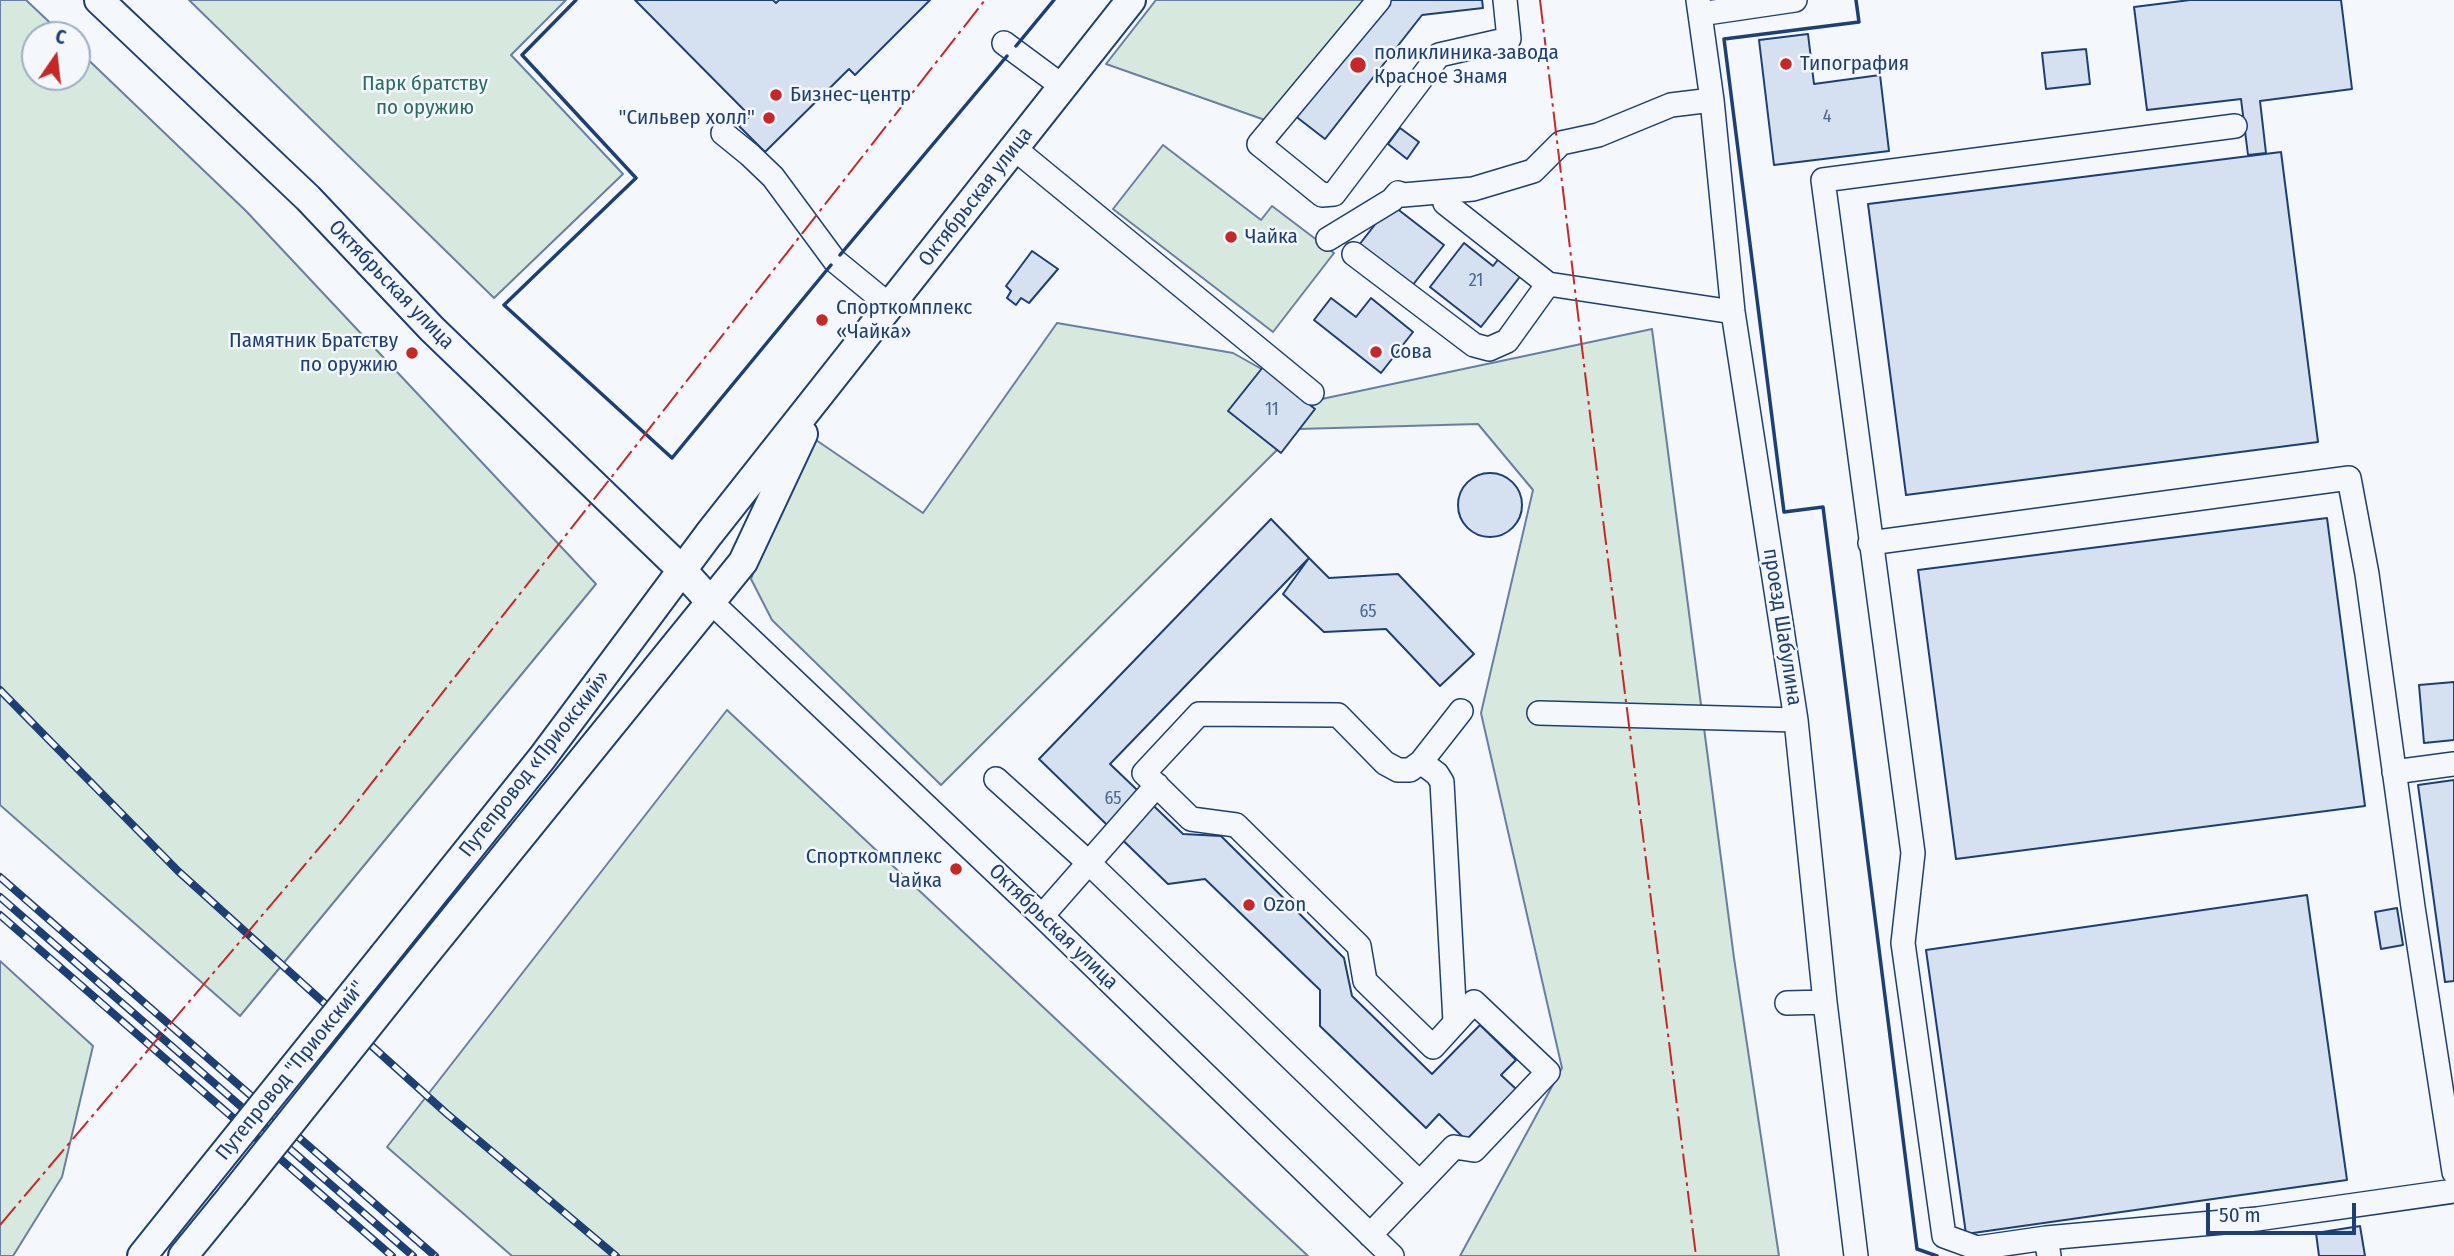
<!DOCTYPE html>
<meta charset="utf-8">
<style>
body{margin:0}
#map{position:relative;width:2454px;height:1256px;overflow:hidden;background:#f4f7fb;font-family:"Fira Sans Condensed",sans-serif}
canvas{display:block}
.north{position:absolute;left:21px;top:21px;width:70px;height:70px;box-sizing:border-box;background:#f4f7fb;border:2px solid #9eadc5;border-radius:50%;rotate:14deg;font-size:19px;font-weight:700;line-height:28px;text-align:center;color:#1d3f73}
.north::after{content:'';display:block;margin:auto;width:24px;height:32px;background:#c62828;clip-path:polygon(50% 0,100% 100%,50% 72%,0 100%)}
.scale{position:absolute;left:2206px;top:1203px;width:150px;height:32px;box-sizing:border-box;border:4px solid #1d3f73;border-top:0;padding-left:9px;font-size:21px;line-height:24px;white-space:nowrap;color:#1d3f73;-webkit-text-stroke:5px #f4f7fb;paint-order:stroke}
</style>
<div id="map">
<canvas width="2454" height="1256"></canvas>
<div class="north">С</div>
<div class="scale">50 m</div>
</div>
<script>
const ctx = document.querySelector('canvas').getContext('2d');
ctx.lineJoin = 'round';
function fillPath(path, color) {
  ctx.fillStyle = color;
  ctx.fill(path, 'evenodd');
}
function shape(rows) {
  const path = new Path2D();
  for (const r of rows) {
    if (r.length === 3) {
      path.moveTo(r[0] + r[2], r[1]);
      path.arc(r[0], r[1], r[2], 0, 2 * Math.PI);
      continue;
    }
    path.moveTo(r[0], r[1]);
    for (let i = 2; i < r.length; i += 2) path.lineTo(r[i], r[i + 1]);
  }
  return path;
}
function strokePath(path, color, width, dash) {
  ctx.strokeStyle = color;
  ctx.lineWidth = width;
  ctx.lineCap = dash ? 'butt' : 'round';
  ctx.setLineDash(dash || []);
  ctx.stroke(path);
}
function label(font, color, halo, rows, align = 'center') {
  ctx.font = font + ' "Fira Sans Condensed",sans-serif';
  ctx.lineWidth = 5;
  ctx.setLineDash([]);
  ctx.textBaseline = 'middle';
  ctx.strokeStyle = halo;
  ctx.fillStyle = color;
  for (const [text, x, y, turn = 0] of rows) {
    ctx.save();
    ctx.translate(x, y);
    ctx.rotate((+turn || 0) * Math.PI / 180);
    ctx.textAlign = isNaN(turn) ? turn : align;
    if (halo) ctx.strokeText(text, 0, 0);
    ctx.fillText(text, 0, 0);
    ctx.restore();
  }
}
const green = shape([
 [0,0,26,0,63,35,35,35,35,77,77,77,77,49,246,211,596,584,240,1016,0,805,0,0],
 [189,0,566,0,511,55,623,174,494,298,189,0],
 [1156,0,1373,0,1265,120,1106,64,1156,0],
 [1163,145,1261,220,1272,206,1334,253,1273,332,1113,209,1163,145],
 [1057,323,1233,353,1317,400,1652,329,1734,958,1779,1256,1460,1256,1562,1068,1481,713,1533,490,1478,424,1298,429,941,785,772,620,751,579,765,541,816,440,923,513,1057,323],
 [727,710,1308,1256,512,1256,387,1147,727,710],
 [0,961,93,1046,62,1177,13,1256,0,1256,0,961]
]);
fillPath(green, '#d7e8df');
strokePath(green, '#687fa3', 2);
const building = shape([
 [635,0,773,0,776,3,779,0,930,0,855,75,849,69,765,152,739,126,750,116,635,0],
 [1384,0,1482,0,1483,8,1422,15,1325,139,1294,115,1384,0],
 [2190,0,2341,0,2352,89,2260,101,2266,153,2248,155,2241,99,2147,110,2134,7,2190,0],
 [1808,34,1814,84,1880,75,1889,151,1774,165,1759,40,1808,34],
 [2086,49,2090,84,2046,89,2042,53,2086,49],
 [1400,128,1419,142,1407,159,1388,144,1400,128],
 [2281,152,2318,442,1906,495,1868,204,2281,152],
 [1391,204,1444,245,1412,286,1359,245,1391,204],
 [1464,243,1493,266,1500,257,1522,274,1481,327,1430,287,1464,243],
 [1032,251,1058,269,1029,303,1021,298,1016,305,1007,298,1011,291,1006,286,1032,251],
 [1331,298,1356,317,1371,298,1413,332,1381,373,1314,320,1331,298],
 [1263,367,1315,409,1281,453,1228,411,1263,367],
 [1490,505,32],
 [2327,518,2365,806,1956,859,1918,570,2327,518],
 [1271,519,1309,558,1110,764,1183,834,1221,836,1344,958,1352,996,1432,1074,1480,1025,1516,1060,1501,1075,1516,1089,1466,1140,1439,1114,1426,1128,1320,1026,1320,990,1205,879,1168,884,1039,759,1271,519],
 [1309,558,1329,578,1398,574,1474,654,1440,686,1386,629,1324,632,1283,594,1309,558],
 [2454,682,2454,740,2424,743,2419,685,2454,682],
 [2454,780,2454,981,2445,982,2418,785,2454,780],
 [2307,895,2347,1180,1966,1234,1926,950,2307,895],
 [2397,908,2403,945,2381,949,2375,912,2397,908],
 [2360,1226,2365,1256,2319,1256,2316,1233,2360,1226]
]);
fillPath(building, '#d5e0f0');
strokePath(building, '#1d3f73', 2);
const minor = shape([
 [1379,0,1259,144,1322,195,1334,194,1439,55,1509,39,1505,0],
 [1698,0,1712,100,1733,312,1796,720,1825,1002,1856,1256],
 [1700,14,1795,0],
 [1004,43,1062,86],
 [723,133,750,155,773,177,835,261,890,306],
 [1015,149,1312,393],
 [1445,203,1548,284],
 [1328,239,1392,200,1398,193,1403,195,1473,189,1533,171,1561,143,1598,135,1671,105,1712,100],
 [1354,254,1474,345,1489,349,1507,341,1548,284,1733,312],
 [1870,543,2349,478,2367,574,2413,907,2454,1172],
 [710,601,1042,916,1392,1256],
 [1539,713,1796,720],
 [1421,762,1461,711],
 [2394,772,2454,764],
 [996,779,1089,863,1420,1183],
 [1042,916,1157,785],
 [1787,1003,1825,1002],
 [1370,1235,1454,1147,1474,1150,1548,1072,1474,1002,1433,1047,1365,981,1359,946,1236,825,1191,819,1144,773,1199,714,1338,715,1385,763,1398,770,1410,770,1421,762,1437,774,1442,782,1455,1022],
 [2046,1238,2257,1219,2454,1191],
 [2049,1256,2046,1238,1977,1248,1944,1236,1903,943,1913,853,1823,180,2235,126]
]);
const major = shape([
 [99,0,308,198,432,329,682,570,710,601],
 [384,955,542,758,709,534,1131,0],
 [410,973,743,562,803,434],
 [142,1256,198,1186],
 [183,1256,232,1196]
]);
strokePath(minor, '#1d3f73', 26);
strokePath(major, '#1d3f73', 32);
strokePath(minor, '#f4f7fb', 23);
strokePath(major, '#f4f7fb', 28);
const rail = shape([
 [0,690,178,871,446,1113,616,1256],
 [0,877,435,1256],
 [0,897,413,1256],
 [0,915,392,1256]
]);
strokePath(rail, '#1d3f73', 8);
strokePath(rail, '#f4f7fb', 5, [16]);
const majorBridge = shape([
 [198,1186,384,955],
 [232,1196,410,973]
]);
strokePath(majorBridge, '#1d3f73', 32, []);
strokePath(majorBridge, '#f4f7fb', 28);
strokePath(shape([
 [576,0,522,55,636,178,504,305,672,458,831,265],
 [1856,0,1859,22,1724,39,1784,512,1823,507,1917,1249,1937,1256],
 [1016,46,1054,0],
 [840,255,1007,56]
]), '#1d3f73', 3.5);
strokePath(shape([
 [1540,0,1597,472,1696,1256],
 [0,1225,342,821,985,0]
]), '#c62828', 2, [24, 5, 3.5, 5]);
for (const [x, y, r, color] of [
 [1786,64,7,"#c62828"],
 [1358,65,9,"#c62828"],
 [776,95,7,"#c62828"],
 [769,118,7,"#c62828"],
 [1231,237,7,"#c62828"],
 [822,320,7,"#c62828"],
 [1376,352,7,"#c62828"],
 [412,353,7,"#c62828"],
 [956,869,7,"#c62828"],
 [1249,905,7,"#c62828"]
]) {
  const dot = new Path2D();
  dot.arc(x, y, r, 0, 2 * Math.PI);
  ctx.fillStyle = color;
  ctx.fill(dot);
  strokePath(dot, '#f4f7fb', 2.5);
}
label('18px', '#4b6792', null, [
 ["4",1827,117],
 ["21",1476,281],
 ["11",1272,410],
 ["65",1368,612],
 ["65",1113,799]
]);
label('21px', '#1d3f73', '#f4f7fb', [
 ["поликлиника завода",1374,53],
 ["Красное Знамя",1374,77],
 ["Типография",1800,64],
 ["Бизнес-центр",790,95],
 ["\"Сильвер холл\"",755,118,"right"],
 ["Чайка",1245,237],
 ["Спорткомплекс",836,308],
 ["«Чайка»",836,332],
 ["Памятник Братству",398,341,"right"],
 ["по оружию",398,365,"right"],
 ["Сова",1390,352],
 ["Спорткомплекс",942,857,"right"],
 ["Чайка",942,881,"right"],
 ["Ozon",1263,905]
], 'left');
label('21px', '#2c6c60', '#f4f7fb', [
 ["Парк братству",425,84],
 ["по оружию",425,108]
]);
label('21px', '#1d3f73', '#f4f7fb', [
 ["Октябрьская улица",976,197,-52],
 ["Октябрьская улица",391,285,46],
 ["проезд Шабулина",1782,627,81],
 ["Путепровод «Приокский»",535,764,-52],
 ["Октябрьская улица",1053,927,44],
 ["Путепровод \"Приокский\"",291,1071,-51]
]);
</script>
